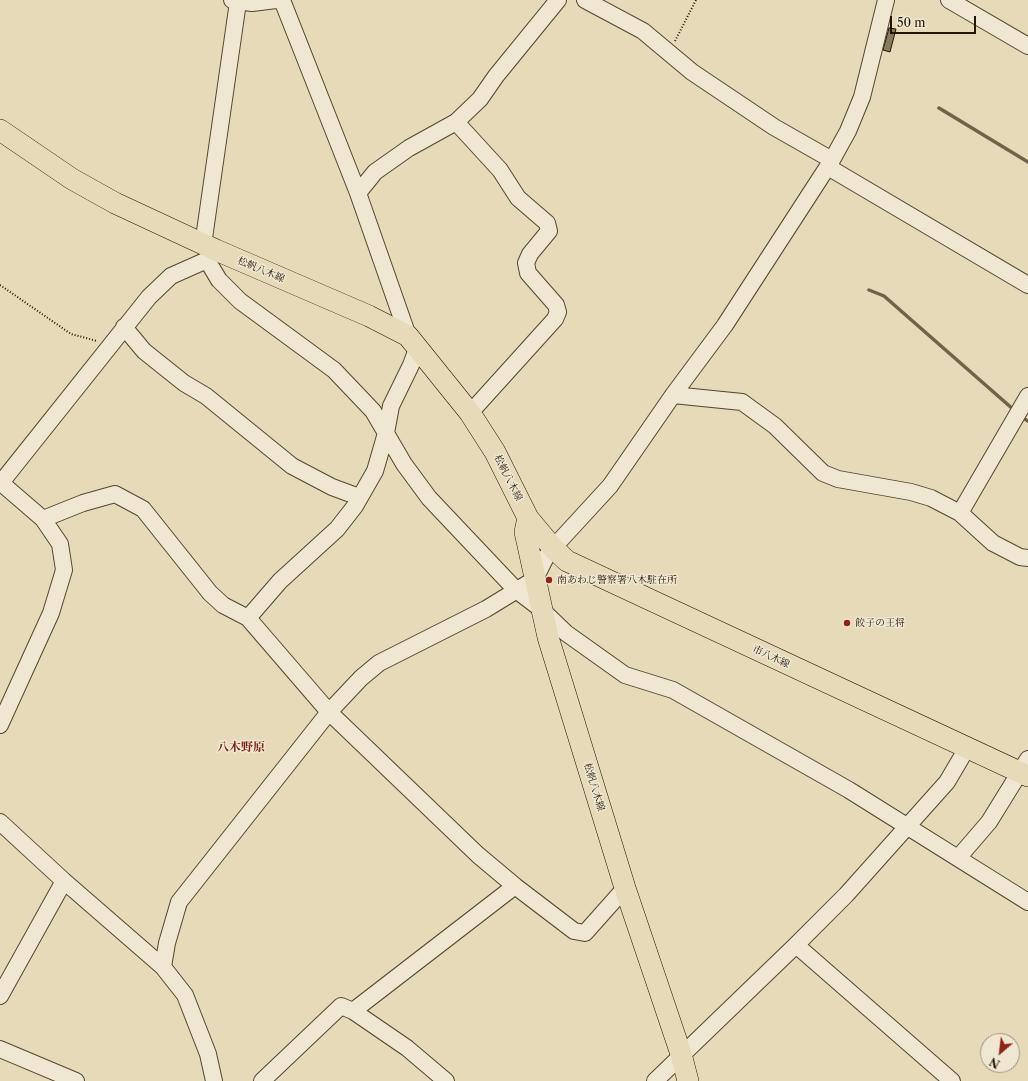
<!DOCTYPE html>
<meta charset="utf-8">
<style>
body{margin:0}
#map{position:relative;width:1028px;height:1081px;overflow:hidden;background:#e6dab9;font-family:"Libre Caslon Text",serif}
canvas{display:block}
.north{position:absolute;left:980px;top:1033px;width:40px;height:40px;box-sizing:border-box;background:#efe7d2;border:1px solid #9e937e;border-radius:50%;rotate:208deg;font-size:11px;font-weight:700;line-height:16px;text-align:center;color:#241501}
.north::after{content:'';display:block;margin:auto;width:14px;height:18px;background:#8f2418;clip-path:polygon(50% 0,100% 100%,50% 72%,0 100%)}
.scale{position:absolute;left:890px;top:16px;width:86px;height:18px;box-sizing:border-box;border:2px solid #241501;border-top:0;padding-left:5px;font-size:12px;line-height:14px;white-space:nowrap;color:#241501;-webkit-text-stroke:3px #efe7d2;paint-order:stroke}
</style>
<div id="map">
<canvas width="1028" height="1081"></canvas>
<div class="north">N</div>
<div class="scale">50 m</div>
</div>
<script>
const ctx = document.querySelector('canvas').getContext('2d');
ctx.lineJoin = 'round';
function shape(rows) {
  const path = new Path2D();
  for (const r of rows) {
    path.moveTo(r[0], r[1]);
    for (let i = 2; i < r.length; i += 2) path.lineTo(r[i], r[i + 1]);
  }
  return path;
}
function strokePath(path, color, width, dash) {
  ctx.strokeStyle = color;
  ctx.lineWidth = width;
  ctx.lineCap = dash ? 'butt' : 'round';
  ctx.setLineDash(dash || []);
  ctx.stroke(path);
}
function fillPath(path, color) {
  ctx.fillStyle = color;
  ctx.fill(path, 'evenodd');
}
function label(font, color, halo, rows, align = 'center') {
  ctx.font = font + ' "Libre Caslon Text","Noto Serif JP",serif';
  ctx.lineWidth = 3;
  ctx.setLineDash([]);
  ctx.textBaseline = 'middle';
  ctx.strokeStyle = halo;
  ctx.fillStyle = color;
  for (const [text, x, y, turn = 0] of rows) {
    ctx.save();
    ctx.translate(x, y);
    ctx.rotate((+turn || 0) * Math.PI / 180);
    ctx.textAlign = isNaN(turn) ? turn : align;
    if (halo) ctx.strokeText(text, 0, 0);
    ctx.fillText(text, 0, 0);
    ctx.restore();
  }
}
strokePath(shape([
 [939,108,1028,162],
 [869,290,884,296,1014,410],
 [1020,416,1028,421]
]), '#71634a', 3.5);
const building = shape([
 [889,28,896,29,890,52,883,50,889,28]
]);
fillPath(building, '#897b61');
strokePath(building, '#241501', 1);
const minor = shape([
 [232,0,252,3,276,0],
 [282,0,358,193,408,336],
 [585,0,643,31,692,72,774,127,832,160],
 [949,0,1028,46],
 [456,122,500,170,518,198,547,223,549,231,530,254,526,263,528,273,556,305,558,312,555,319,470,413],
 [828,167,1028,285],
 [358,193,375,172,409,148,456,122,480,99,496,76,558,0],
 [203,245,238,2],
 [207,260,219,280,240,301,334,370,373,411,404,464,429,498,516,590,541,609,566,633,625,675,673,690,849,790,1028,902],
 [124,327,144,351,184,383,206,396,292,466,332,487,359,497],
 [673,395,742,402,775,426,823,473,838,479,911,492,931,498,960,513,993,543,1020,557,1028,558],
 [0,482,43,519,60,544,64,570,51,613,0,725],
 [0,484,149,297,171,276,207,260,213,252],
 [960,513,1028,396],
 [43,519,83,503,115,494,143,509,210,593,223,605,248,618,329,712,478,855,515,886,574,931,585,933,625,888],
 [248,618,280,581,337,529,355,506,375,471,386,433,391,406,411,365,418,346],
 [0,822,64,881,163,967],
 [958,858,989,822,1028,759],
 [796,945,952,1081],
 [0,996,64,881],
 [353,1011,407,1048,446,1081],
 [0,1049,76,1081],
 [214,1081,208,1054,185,995,163,967,167,943,179,902,329,712,361,678,379,663,486,609,535,579,546,557,553,548,610,486,673,395,725,325,832,160,848,131,862,97,886,0],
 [262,1081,341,1006,353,1011,515,886],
 [655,1081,796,945,846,895,947,782,967,748]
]);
const major = shape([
 [0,130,72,179,115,203,216,250,369,316,408,336,470,413,495,452,528,518,553,548,567,561,1028,776],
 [528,518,525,532,548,637,625,888,681,1054,688,1081]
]);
strokePath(minor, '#54462f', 18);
strokePath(major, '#241501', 22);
strokePath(shape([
 [675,41,696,0],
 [0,285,71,334,97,341]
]), '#241501', 2, [1, 2]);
strokePath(minor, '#efe7d2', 16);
strokePath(major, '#e6dab9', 21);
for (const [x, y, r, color] of [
 [549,580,4,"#8f2418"],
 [847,623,4,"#8f2418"]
]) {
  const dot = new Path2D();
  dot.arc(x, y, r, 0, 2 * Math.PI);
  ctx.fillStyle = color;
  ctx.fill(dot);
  strokePath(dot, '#efe7d2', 1.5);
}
label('10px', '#241501', '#efe7d2', [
 ["松帆八木線",261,270,23],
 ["松帆八木線",508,478,63],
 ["市八木線",771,657,25],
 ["松帆八木線",594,787,73]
]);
label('10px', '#241501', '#efe7d2', [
 ["南あわじ警察署八木駐在所",557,580],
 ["餃子の王将",855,623]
], 'left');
label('bold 12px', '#7a1f14', '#efe7d2', [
 ["八木野原",241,748]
]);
</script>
